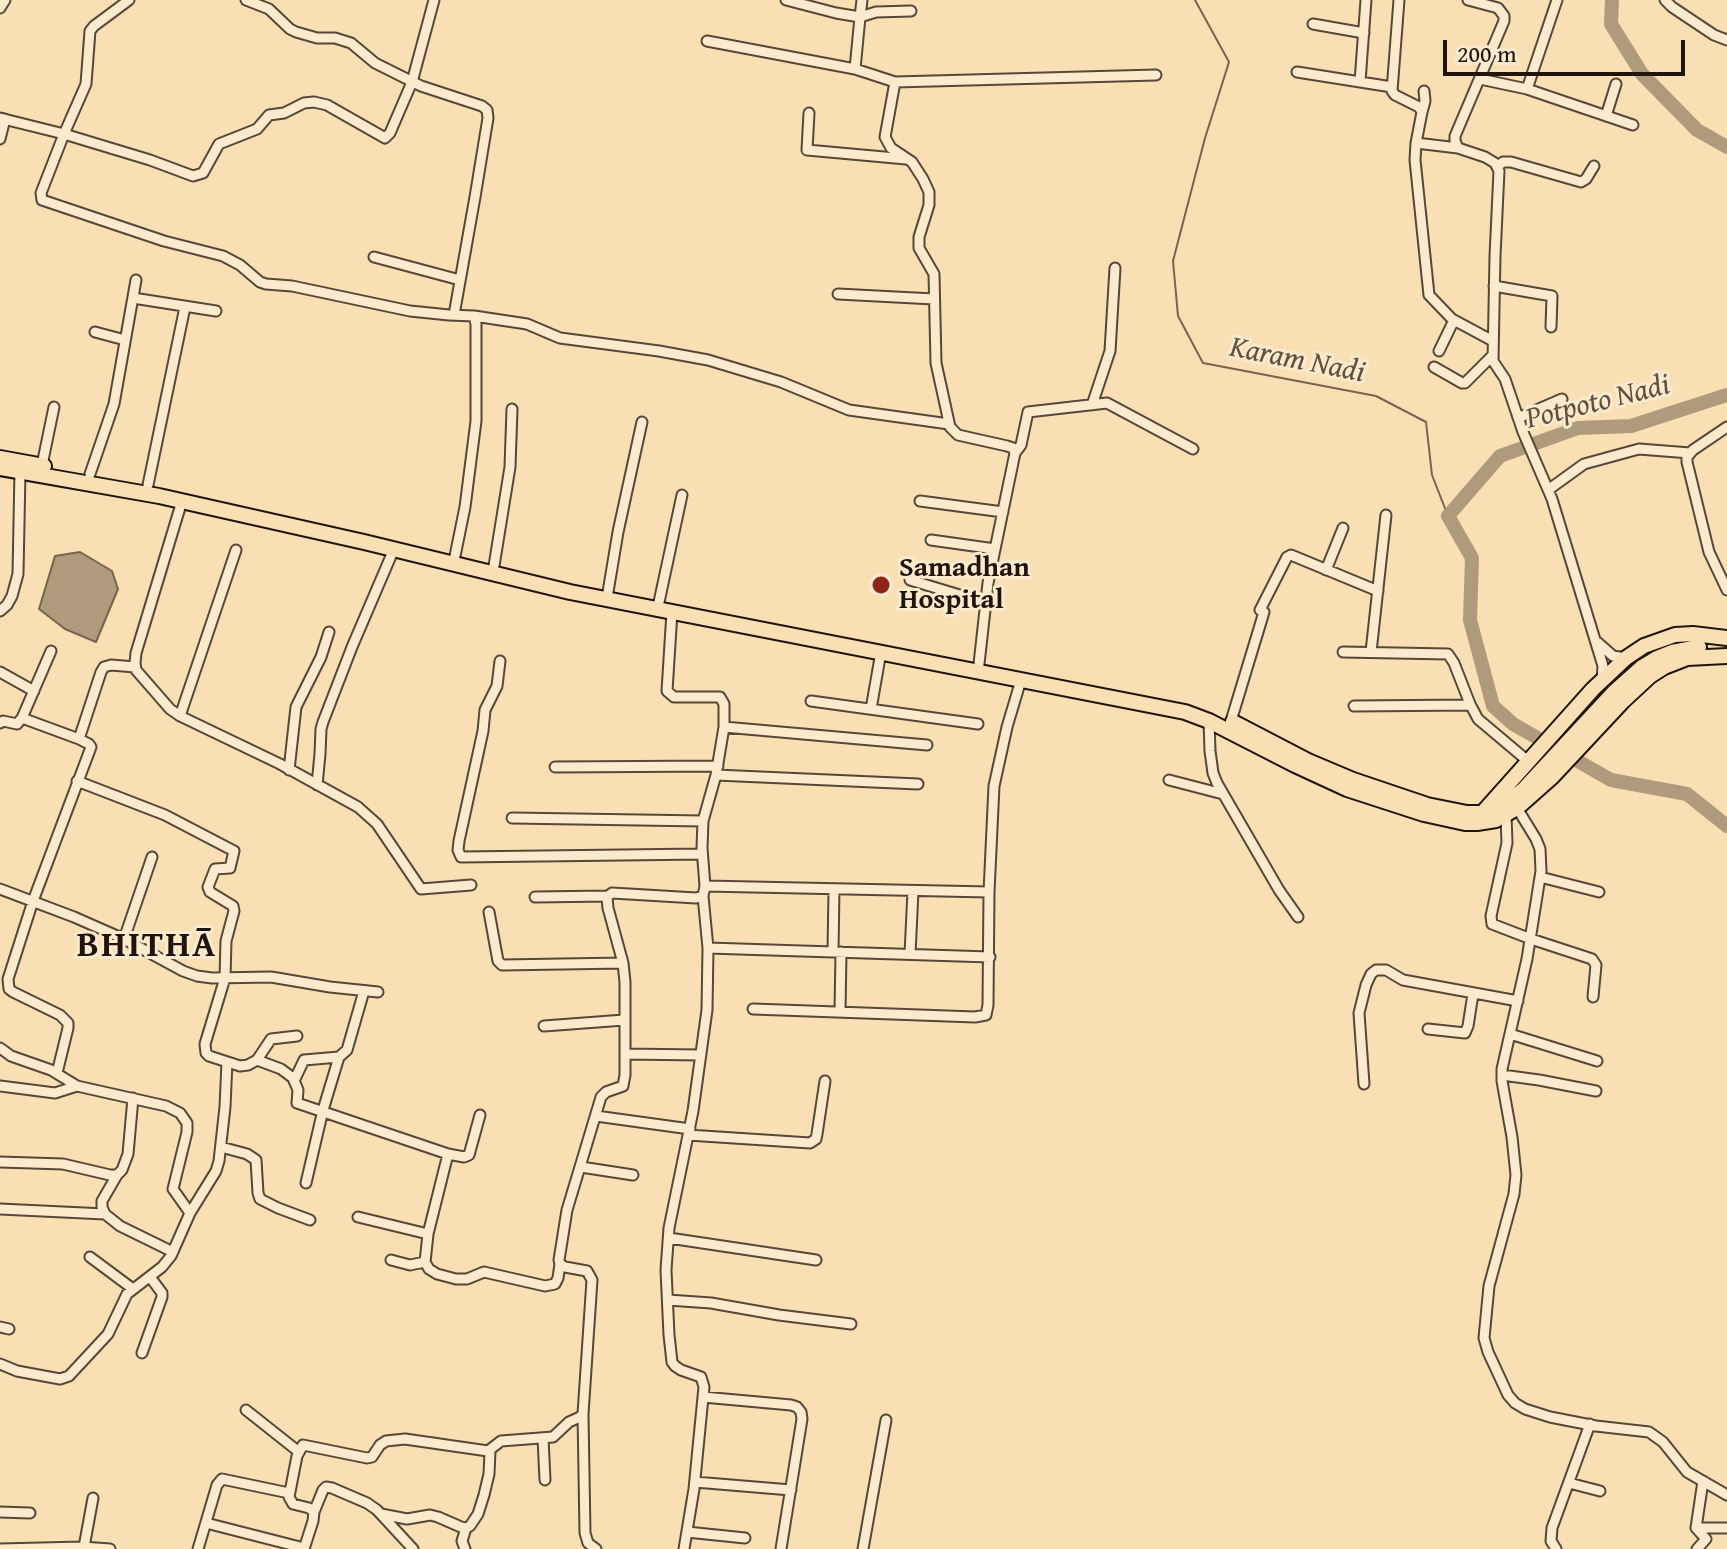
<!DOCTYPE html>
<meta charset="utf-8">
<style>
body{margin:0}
#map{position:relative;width:1727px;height:1549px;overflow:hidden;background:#f9dfb4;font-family:"Gentium Book Plus",serif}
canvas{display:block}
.scale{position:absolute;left:1443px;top:40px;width:242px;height:36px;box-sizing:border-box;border:4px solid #20140d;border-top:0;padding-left:10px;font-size:24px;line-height:28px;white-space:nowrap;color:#20140d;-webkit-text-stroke:6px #fbeace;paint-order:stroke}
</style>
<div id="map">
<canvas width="1727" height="1549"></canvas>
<div class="scale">200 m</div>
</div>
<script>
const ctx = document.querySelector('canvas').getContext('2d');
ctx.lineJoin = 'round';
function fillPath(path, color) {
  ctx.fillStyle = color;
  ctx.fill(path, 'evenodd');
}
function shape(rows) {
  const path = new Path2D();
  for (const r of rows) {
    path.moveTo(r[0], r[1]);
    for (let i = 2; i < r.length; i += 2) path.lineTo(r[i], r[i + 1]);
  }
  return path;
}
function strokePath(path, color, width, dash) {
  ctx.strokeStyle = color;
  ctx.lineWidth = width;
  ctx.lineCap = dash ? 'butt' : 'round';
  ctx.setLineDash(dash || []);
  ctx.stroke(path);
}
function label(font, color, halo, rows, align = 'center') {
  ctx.font = font + ' "Gentium Book Plus",serif';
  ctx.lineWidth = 6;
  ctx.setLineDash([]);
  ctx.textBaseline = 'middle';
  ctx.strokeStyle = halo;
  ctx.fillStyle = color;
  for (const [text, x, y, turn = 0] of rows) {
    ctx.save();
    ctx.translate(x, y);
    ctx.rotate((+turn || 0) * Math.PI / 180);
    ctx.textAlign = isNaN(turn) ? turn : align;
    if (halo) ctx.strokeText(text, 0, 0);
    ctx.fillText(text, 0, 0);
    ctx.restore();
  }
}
const water = shape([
 [80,552,112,571,118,589,96,642,65,629,39,609,55,556,80,552]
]);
fillPath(water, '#af9a7b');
strokePath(water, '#76644f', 2);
strokePath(shape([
 [1195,0,1229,62,1205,138,1173,261,1178,316,1203,363,1376,396,1426,422,1432,475,1448,516]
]), '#76644f', 2);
strokePath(shape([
 [1612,0,1611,24,1642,74,1697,130,1727,147],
 [1727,395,1631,426,1578,428,1500,456,1448,516,1472,558,1470,620,1493,706,1513,724,1611,780,1687,794,1727,826]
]), '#af9a7b', 14);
const minor = shape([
 [129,0,94,26,90,31,86,84,64,134,41,193,42,200,164,241,223,256,240,265,260,282,266,284,292,286,410,311,449,315,474,316,476,324,476,421,465,507,455,556],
 [246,0,269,9,290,29,296,32,317,38,335,38,351,43,375,63,421,86,482,106,487,110,488,118,475,197,454,315],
 [786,0,836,13,860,17,855,69,895,82,885,137,891,148,912,162,923,179,929,192,929,205,919,237,919,248,934,274,936,363,950,427,958,435,1007,446,1013,448,1015,453,988,583,979,664],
 [862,0,860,17,876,12,911,11],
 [1399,0,1392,91,1395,95,1419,107,1422,112,1416,143,1415,160,1429,295,1452,319,1493,341],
 [1468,0,1498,8,1504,16,1504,21,1455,136,1455,141,1458,148,1485,157,1495,163,1499,171,1495,256,1493,361,1505,379,1523,432,1552,499,1603,666,1602,681],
 [1665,0,1672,7,1714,35,1727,40],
 [0,8,5,0],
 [1313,24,1364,33],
 [707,41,855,69],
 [1297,72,1392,87],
 [1480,79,1527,89,1633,125],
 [895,82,1156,75],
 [1360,82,1366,0],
 [1527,89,1557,0],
 [1422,112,1425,101,1424,91],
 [809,113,807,150,906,159],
 [1606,116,1616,84],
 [0,118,64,134,150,160,193,176,203,173,219,144,257,129,269,115,284,113,304,103,314,102,327,105,385,138,390,133,412,82,434,0],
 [0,139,5,119],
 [1416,143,1458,148],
 [1498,166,1503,162,1511,162,1581,182,1586,179,1594,166],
 [374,257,460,280],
 [1494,286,1552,296,1551,327],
 [838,294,934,299],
 [133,298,216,311],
 [474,316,527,324,560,338,659,351,708,360,781,382,849,410,949,424],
 [95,332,125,340],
 [1439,351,1454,320],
 [1434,367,1462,383,1465,383,1493,355],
 [1092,405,1110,351,1115,268],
 [1518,418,1562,399],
 [1727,427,1693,450,1687,457,1687,462,1709,552,1727,590],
 [1015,453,1021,445,1028,412,1107,403,1193,449],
 [42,465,54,407],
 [90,474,114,404,136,280],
 [148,485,185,307],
 [1548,490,1584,464,1639,449,1690,453],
 [182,501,136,653,135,663,136,670,170,709,180,716,280,764,358,807,377,824,421,889,471,885],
 [920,501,1003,512],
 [931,540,995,549],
 [494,566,510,467,512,409],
 [1326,570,1343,528],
 [910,580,986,603],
 [608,592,618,532,642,422],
 [659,602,682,495],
 [1260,610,1287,557,1291,555,1378,591],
 [0,611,7,605,12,596,18,574,20,471],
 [1597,642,1613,656,1626,658],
 [1343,652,1448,654,1454,663,1470,704,1478,719,1529,762],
 [1371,652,1386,515],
 [500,661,497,686,485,710,483,731,459,841,458,850,461,857,702,854],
 [0,672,34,691],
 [811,701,978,724],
 [1354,706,1470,705],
 [871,709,881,652],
 [180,716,236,550],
 [22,718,51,651],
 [1209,721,1210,751,1213,773,1217,783,1279,890,1298,917],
 [1231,721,1264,612],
 [0,723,3,721,17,724,22,718,79,739,89,744,91,747,33,901,8,979,9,989,13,992,60,1015,68,1023,68,1028,57,1073],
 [724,727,927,745],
 [79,739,101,672,104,667,111,665,135,667],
 [555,767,718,766],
 [289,770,296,707,321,657,329,632],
 [716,775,918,784],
 [1169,780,1223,794],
 [77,781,165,815,234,851,230,868,215,869,208,887,210,892,233,906,234,911,226,941,225,978,205,1044,206,1053,209,1056,240,1066,248,1065,257,1060,271,1039,297,1036],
 [317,785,320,754,321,729,323,722,352,647,394,549],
 [1517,808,1536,839,1540,849,1541,871,1527,959,1502,1069,1502,1081,1512,1137,1516,1175,1514,1194,1489,1286,1484,1338,1488,1352,1508,1395,1515,1403,1525,1409,1550,1417,1596,1426,1649,1432,1663,1442,1687,1472,1727,1495],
 [1506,815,1507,843,1491,916,1492,924,1531,939,1592,959,1596,965,1593,997],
 [512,818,703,821],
 [1540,877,1599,892],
 [705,886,989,892],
 [0,889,74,917,124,939,183,971,197,976,212,978,271,977,330,987,378,992],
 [535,897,608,896],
 [489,912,498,961,502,965,623,963],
 [124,939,152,857],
 [708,948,990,957],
 [833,952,834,889],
 [910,954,913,891],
 [753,1009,975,1017,986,1015,988,1005,989,892,994,786,1007,727,1021,680],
 [840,1012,841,952],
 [544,1026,624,1020],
 [1428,1029,1465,1033,1468,1026,1473,994],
 [1510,1034,1597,1061],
 [0,1048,11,1056,51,1070,77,1086,166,1106,180,1113,187,1123,187,1132,173,1189,190,1213],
 [625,1054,701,1055],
 [257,1060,281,1069,293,1078,298,1090,297,1103,448,1154,464,1157,469,1155,480,1115],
 [1502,1075,1539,1080,1596,1091],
 [294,1081,304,1060,339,1057,347,1050,364,991],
 [1364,1084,1359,1013,1366,985,1371,974,1376,970,1386,970,1403,980,1518,1001],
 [0,1086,55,1093,77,1086],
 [596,1116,690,1129],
 [688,1135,810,1143,816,1139,817,1134,825,1081],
 [221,1147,247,1154,256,1160,258,1193,260,1199,278,1208,310,1220],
 [448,1154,428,1234,425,1262,429,1269,437,1274,456,1279,467,1279,484,1272,545,1286,555,1284,558,1278,560,1264],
 [0,1162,63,1164,110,1175,117,1175,122,1170,128,1154,133,1098],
 [581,1167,633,1175],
 [117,1175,102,1201,102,1207,105,1214,120,1226,173,1252],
 [306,1183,323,1110,339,1057],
 [0,1209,105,1214],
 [358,1217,428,1234],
 [669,1238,816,1260],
 [90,1257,133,1289],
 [391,1260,410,1265,425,1262],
 [668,1300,711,1303,779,1315,851,1324],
 [0,1327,9,1329],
 [142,1353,162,1297,162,1293,150,1277],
 [0,1364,17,1371,60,1379,69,1376,108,1334,127,1294,162,1267,171,1256,190,1213,216,1171,219,1161,225,1107,227,1062],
 [703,1397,791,1405,797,1407,801,1412,802,1419,781,1549],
 [246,1410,299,1452],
 [583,1414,585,1533,588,1543,596,1549],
 [543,1438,545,1480],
 [695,1482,791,1490],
 [1569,1483,1600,1491],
 [0,1512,30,1513],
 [314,1512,323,1490,326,1487,332,1488,367,1503,377,1510,413,1549],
 [381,1514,407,1519,430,1515,438,1517,461,1527,466,1528,470,1526,478,1514,484,1495,489,1474,490,1451],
 [206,1523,304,1548],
 [1696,1528,1727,1528],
 [687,1532,745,1538],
 [84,1547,93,1498],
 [0,1549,82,1547,110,1549],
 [198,1549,217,1485,222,1479,289,1493],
 [304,1549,313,1521,314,1512,309,1508,293,1504,289,1497,297,1456,303,1445,367,1458,372,1457,380,1445,386,1441,405,1439,488,1451,501,1441,553,1437,569,1422,580,1417,583,1414,592,1280,587,1271,565,1267,560,1264,559,1260,567,1210,601,1097,606,1092,623,1086,625,1075,625,982,623,963,608,908,607,898,608,896,612,893,696,898,703,896,705,886,702,848,703,821,716,775,724,727,724,704,720,697,674,697,667,691,672,612],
 [465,1549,462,1541,466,1528],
 [684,1549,694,1489,704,1387,701,1377,681,1370,675,1366,672,1362,669,1335,666,1270,669,1228,693,1111,707,1010,708,948,703,896],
 [863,1549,886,1420],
 [1556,1549,1551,1541,1552,1528,1590,1424],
 [1697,1549,1706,1539,1696,1528,1703,1481]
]);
const primary = shape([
 [0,458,44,466],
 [0,468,159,496,364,542,570,592,1185,712,1209,721,1295,765,1347,789,1424,814,1465,823,1477,823,1496,820,1517,808,1552,777,1623,701,1650,676,1664,667,1687,658,1727,656],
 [1233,722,1308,761,1353,780,1427,805,1467,813,1482,813,1503,806,1523,790,1614,692,1642,667,1657,658,1672,652,1699,647],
 [1485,810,1593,689,1626,658,1644,646,1675,635,1693,634,1727,638]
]);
strokePath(minor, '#564737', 13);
strokePath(primary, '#20140d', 18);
strokePath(minor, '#fbeace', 9);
strokePath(primary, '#f9dfb4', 14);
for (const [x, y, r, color] of [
 [881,585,10,"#8f2418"]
]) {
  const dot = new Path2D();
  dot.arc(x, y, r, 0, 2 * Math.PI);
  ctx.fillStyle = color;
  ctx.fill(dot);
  strokePath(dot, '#fbeace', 3);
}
label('bold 28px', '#20140d', '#fbeace', [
 ["Samadhan",899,569],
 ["Hospital",899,601]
], 'left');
label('italic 30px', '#60503e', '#fbeace', [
 ["Karam Nadi",1297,361,11],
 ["Potpoto Nadi",1598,403,-14]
]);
ctx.letterSpacing = '2px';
label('bold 36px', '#20140d', '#fbeace', [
 ["BHITHĀ",147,947]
]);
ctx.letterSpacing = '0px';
</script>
